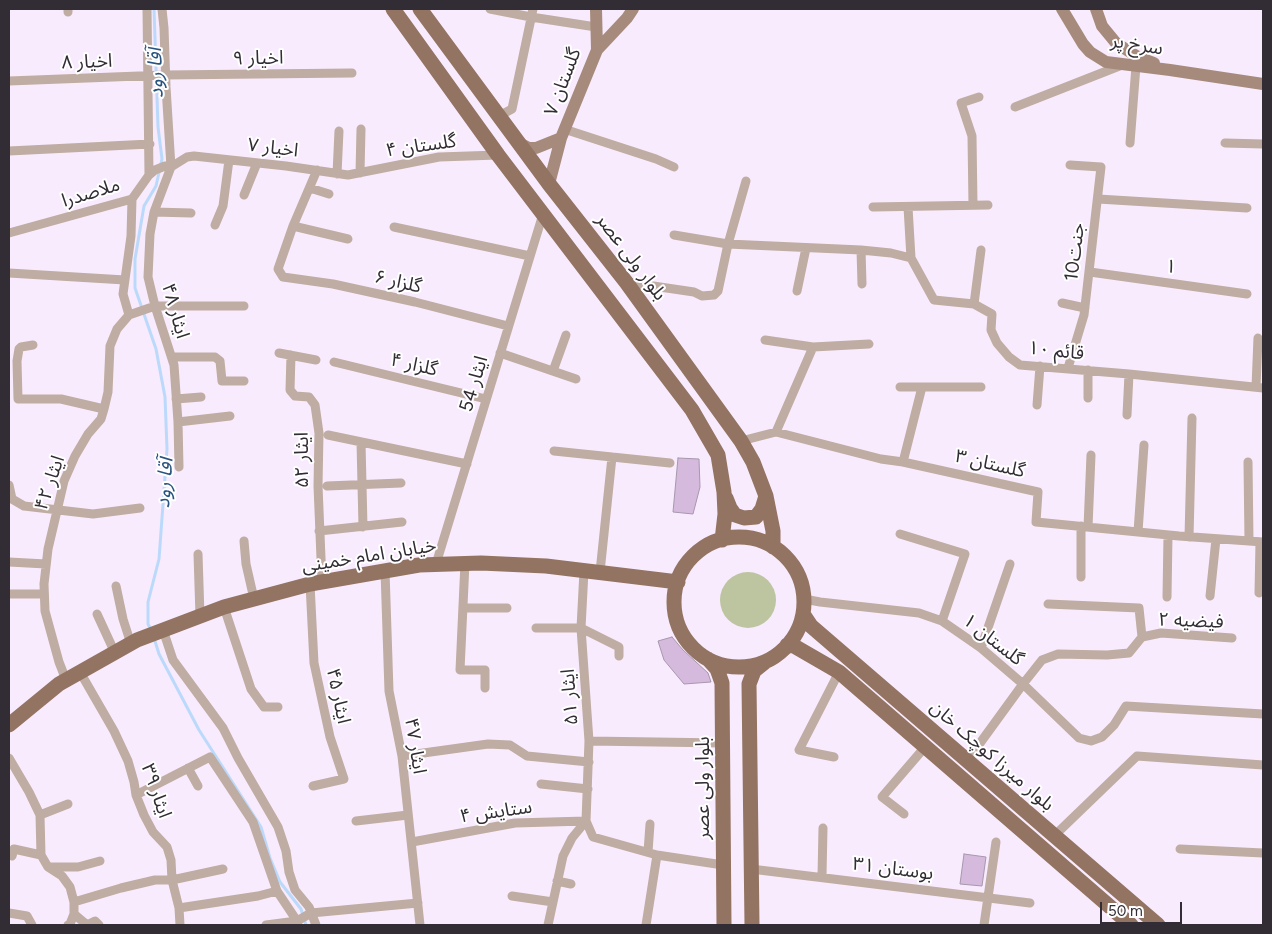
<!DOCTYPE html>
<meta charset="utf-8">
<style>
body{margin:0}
#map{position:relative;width:1272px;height:934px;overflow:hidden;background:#f8ebfd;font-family:Figtree,sans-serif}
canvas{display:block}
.frame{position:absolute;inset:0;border:10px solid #322c34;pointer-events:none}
.scale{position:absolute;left:1100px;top:902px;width:82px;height:22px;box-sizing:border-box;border:2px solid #322c34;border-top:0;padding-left:6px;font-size:15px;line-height:18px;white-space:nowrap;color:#322c34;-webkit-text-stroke:4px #fff;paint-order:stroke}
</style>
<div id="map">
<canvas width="1272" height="934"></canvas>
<div class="frame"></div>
<div class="scale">50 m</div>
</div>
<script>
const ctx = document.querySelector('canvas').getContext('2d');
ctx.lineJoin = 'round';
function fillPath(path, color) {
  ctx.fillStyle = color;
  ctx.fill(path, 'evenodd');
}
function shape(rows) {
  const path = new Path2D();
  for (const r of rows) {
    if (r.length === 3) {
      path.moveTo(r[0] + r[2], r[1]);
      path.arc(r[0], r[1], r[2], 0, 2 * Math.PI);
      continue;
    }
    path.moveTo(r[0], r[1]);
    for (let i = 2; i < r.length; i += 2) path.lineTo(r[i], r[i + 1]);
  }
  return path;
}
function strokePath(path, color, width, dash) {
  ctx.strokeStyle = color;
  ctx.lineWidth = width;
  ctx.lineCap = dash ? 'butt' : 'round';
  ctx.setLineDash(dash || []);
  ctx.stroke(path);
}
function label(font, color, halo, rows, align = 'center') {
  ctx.font = font + ' Figtree,"Noto Sans Arabic",sans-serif';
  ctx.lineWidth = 4;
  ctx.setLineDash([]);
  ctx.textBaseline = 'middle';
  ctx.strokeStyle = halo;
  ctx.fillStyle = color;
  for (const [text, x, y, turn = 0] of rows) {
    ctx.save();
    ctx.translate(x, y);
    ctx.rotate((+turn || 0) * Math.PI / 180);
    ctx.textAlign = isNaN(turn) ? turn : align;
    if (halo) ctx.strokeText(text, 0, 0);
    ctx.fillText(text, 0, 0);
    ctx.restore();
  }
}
fillPath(shape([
 [748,600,28]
]), '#bcc5a0');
strokePath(shape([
 [151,630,148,624,148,602,159,559,167,449,165,397,156,349,135,288,135,259,144,206,156,186,162,159,158,127,154,9],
 [154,638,159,654,199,730,261,827,270,858,280,882,301,909,306,925]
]), '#bbd9fb', 3);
const building = shape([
 [678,458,699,459,700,487,693,514,673,512,678,458],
 [672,637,683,650,708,673,711,682,684,684,664,660,658,641,672,637],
 [964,854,986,857,982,886,960,884,964,854]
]);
fillPath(building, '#d5bade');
strokePath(building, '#a697ac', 1);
strokePath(shape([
 [68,9,68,12],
 [147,9,149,175],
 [162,9,164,28,166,87,171,167,154,212,150,234,148,277,155,306,174,365,178,422,179,467],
 [490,9,531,17,596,27],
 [9,81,165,75,352,73],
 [1015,107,1122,65],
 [499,116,512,109,533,9],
 [564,129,656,159,674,167],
 [1130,143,1136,66],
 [1225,143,1263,144],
 [9,151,150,144],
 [171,167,187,157,194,156,286,166,348,175,439,157,498,155],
 [317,170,293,226,278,269,283,277,333,284,415,302,508,326],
 [360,173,361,129],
 [337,174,339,131],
 [310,188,329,194],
 [244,195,257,163],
 [1098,199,1247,208],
 [973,205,972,136,961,103,979,97],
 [873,207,988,205],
 [908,207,911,258],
 [154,212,191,213],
 [215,225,223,206,229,160],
 [293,226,348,239],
 [394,227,530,256],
 [9,233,132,199,149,175,155,170,165,166,171,167],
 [674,235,728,244,861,250,891,253,911,258,934,300,974,304,992,314,991,330,997,343,1009,357,1020,365,1129,374,1263,388],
 [861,250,862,284],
 [1090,272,1247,294],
 [9,273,125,280],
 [626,282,694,292,702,296,714,295,718,291,728,244,746,181],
 [797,291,806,248],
 [1062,303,1085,308],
 [974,304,981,250],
 [129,315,123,294,131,236,132,199],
 [765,340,813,347,869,344],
 [33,345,21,347,19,349,17,361,18,399,61,399,104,409],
 [279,353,316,360],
 [500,353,576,379],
 [291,355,290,390,295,396,309,397,315,405,319,433,318,486,322,582],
 [172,357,215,357,220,361,222,381,244,381],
 [334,362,486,399],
 [1068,368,1084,315,1101,167,1070,165],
 [553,371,566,335],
 [900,387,981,387],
 [1256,387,1258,338],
 [1088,398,1088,370],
 [176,399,201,397],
 [1037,405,1040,366],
 [1127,415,1129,374],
 [178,422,230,416],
 [776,432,813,347],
 [328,435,467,464],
 [741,441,776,432,881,459,903,462,1038,492,1036,522,1179,536,1263,542],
 [361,442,363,527],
 [554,451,670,463],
 [903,462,922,387],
 [1248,462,1249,541],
 [9,485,12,499,24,506,93,514,140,508],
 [327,486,401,483],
 [1081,526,1081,577],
 [1088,527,1091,455],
 [319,531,402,522],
 [1138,532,1144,445],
 [900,534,965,554,942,621],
 [1189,537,1192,418],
 [244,541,246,564,254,599],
 [198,554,200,616],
 [9,562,46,564],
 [465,563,460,670,485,670,485,688],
 [436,564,543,214],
 [385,571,389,691,402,756,420,925],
 [584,571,581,628,589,741,586,821,593,837,657,855,723,865],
 [600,572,612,457],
 [310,584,314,663,330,737,344,779,313,786],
 [116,586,123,619,131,644],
 [1259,593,1260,542],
 [9,594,44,594],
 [1210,596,1216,539],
 [1167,597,1168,535],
 [804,599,820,602,919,613,942,621,981,648,1023,684,1079,738,1091,741,1102,737,1114,725,1126,706,1263,714],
 [1048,604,1139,608,1142,637],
 [224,607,251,689,264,707,278,707],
 [463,608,507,608],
 [97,614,115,653],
 [536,628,581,628,619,647,619,656],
 [163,630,173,660,223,728,238,758,278,827,286,851,289,872,295,890,309,907,316,925],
 [981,648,1010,564],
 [80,672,114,731,128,761,134,782,136,795,144,815,153,832,167,847,171,860,172,880,179,908,180,925],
 [66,680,59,662,45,611,44,584,48,549,64,481,75,456,88,434,101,419,104,409,108,392,110,346,117,329,129,315,155,306,244,306],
 [589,741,723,743],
 [402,756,488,744,510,745,527,756,589,762],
 [834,757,799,750,839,672],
 [9,758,29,792,40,815,41,855,48,867,62,876,70,887,74,902,74,914,70,924,68,925],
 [967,761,1023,684,1042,660,1058,654,1107,655,1129,653,1142,637,1161,633,1232,638],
 [188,768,198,786],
 [541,784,588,789],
 [136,795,210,757,253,822,277,891,297,921,298,925],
 [904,814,882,797,925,747],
 [40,815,68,804],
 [356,821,408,815],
 [1054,836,1137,756,1263,765],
 [412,842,515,823,586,821],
 [1180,849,1263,853],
 [648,852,650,824],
 [12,856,14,849,41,855],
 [49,867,78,867,100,861],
 [751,869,1030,903],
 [822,876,823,828],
 [557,881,571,884],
 [512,896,553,902],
 [74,902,121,888,155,880,172,880,223,869],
 [179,908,258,896,277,891],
 [9,913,27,916,32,925],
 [74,914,87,925,95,921,99,925],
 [266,925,297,921,311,913,418,903],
 [548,925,563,856,572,838,586,821],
 [646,925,657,855],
 [984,925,996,842]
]), '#bfaca2', 9);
strokePath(shape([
 [1062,9,1083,44,1090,52,1106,62,1170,70,1263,84],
 [1096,9,1102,26,1116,43,1138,57,1154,63],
 [597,50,627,18,633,9],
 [519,143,529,148,536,148,561,138],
 [549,184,561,138,597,50,596,9]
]), '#a68b7d', 12);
strokePath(shape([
 [393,9,498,155,692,410,718,455,724,492,725,514,722,540],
 [420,9,549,184,626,282,741,441,753,462,766,496,773,531,773,547],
 [726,498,730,508,735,515,744,518,756,517,762,509,766,496],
 [739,602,65],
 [803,614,811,626,1158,925],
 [787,645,794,646,839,672,1131,925],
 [708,659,717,669,722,683,724,925],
 [9,725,59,684,137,640,224,607,310,584,419,565,481,563,546,566,678,582],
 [752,925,749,684,754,671,764,663]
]), '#937361', 15);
label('19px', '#322c34', '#fff', [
 ["سرخ پر",1137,45,9],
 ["اخیار ۹",258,58],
 ["اخیار ۸",87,62,-2],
 ["گلستان ۷",563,82,-69],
 ["گلستان ۴",421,146,-8],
 ["اخیار ۷",273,148,7],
 ["ملاصدرا",91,193,-17],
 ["جنت10",1075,252,-83],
 ["بلوار ولی عصر",631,257,53],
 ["۱",1171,267,8],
 ["گلزار ۶",398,282,13],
 ["ایثار ۴۸",175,311,74],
 ["قائم ۱۰",1056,351,6],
 ["گلزار ۴",414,365,13],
 ["ایثار 54",474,384,-73],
 ["ایثار ۵۲",302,460,-90],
 ["گلستان ۳",990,464,13],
 ["ایثار ۴۲",50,483,-71],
 ["خیابان امام خمینی",369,556,-9],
 ["فیضیه ۲",1191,621,2],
 ["گلستان ۱",993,640,38],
 ["ایثار ۴۵",338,696,78],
 ["ایثار ۵۱",570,697,-94],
 ["ایثار ۴۷",415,746,81],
 ["بلوار میرزا کوچک خان",992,756,41],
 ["بلوار ولی عصر",703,788,-90],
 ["ایثار ۳۹",156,791,71],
 ["ستایش ۴",496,812,-8],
 ["بوستان ۳۱",893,869,7]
]);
label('italic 20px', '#29537f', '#fff', [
 ["آقا رود",156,73,-92],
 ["آقا رود",165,483,-86]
]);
</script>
